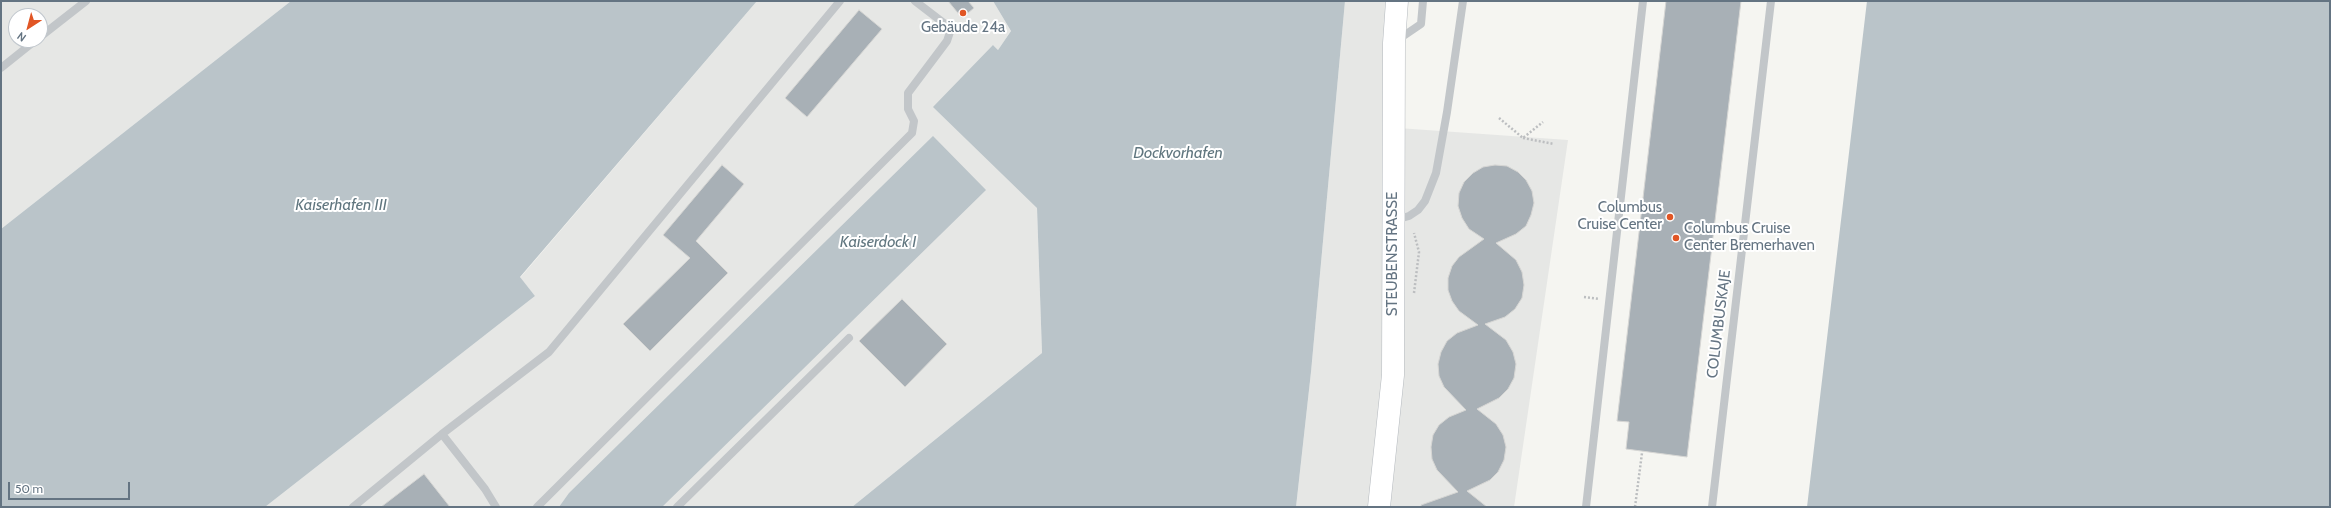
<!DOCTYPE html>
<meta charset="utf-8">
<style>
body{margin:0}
#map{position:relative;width:2331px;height:508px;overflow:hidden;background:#f5f5f1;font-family:Cabin,sans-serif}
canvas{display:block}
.frame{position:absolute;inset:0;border:2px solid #647482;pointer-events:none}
.north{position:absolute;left:8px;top:8px;width:40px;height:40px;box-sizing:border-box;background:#fff;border:1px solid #c1c7cd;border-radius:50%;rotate:216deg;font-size:11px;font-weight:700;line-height:16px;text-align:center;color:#647482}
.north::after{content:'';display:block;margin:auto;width:14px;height:18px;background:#e15625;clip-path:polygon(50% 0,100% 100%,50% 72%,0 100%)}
.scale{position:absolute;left:8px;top:482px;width:122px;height:18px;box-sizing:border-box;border:2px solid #647482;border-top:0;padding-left:5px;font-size:12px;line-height:14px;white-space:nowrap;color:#647482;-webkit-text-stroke:3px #fff;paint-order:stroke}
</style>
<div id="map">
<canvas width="2331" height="508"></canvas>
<div class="frame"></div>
<div class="north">N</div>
<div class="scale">50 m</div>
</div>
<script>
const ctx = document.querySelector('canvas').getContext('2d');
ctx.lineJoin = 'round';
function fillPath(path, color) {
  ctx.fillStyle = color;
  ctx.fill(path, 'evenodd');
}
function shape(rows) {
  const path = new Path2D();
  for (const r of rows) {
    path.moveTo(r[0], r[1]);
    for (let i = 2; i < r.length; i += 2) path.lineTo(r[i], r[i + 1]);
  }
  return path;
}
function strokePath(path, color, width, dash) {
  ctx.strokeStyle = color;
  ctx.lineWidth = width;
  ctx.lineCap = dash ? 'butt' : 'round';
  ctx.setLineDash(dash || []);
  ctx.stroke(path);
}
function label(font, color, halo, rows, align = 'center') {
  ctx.font = font + ' Cabin,sans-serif';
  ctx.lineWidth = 4;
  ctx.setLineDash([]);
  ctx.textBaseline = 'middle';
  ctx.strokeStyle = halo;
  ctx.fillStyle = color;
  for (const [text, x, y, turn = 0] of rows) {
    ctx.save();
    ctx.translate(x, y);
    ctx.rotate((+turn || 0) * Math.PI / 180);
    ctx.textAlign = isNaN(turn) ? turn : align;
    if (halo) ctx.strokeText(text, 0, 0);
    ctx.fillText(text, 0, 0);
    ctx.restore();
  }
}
fillPath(shape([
 [1,1,291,1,1,229],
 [16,16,40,16,40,40,16,40],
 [757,1,993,1,1011,31,998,50,993,45,1037,208,1042,353,852,507,265,507,535,296,520,278],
 [1345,1,1402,1,1398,128,1568,140,1514,507,1296,507,1311,372]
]), '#e6e7e5');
fillPath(shape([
 [291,1,757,1,520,277,535,296,265,507,1,507,1,229],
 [993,1,1345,1,1311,372,1296,507,852,507,1042,353,1037,208,933,107,993,45,998,50,1011,31],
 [1867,1,2330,1,2330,507,1807,507],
 [933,136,986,190,662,507,559,507,569,493]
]), '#bac4c9');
const building = shape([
 [948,1,968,1,974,8,962,18,948,1],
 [1666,1,1741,1,1687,457,1626,449,1629,422,1617,421,1666,1],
 [859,10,882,29,807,117,785,98,859,10],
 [722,165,744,184,696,241,728,273,650,351,623,324,690,258,663,235,722,165],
 [1495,165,1507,166,1518,172,1526,180,1532,191,1534,203,1531,215,1526,226,1516,234,1496,243,1516,260,1522,272,1524,285,1522,298,1515,309,1505,317,1485,324,1506,340,1513,352,1516,364,1514,378,1508,389,1499,398,1477,409,1496,424,1503,435,1506,447,1504,460,1498,472,1490,480,1467,491,1487,507,1421,507,1421,505,1458,492,1437,470,1432,459,1431,447,1433,435,1439,425,1449,417,1466,410,1444,387,1439,376,1438,364,1441,352,1447,341,1457,333,1478,325,1459,311,1452,301,1448,290,1448,278,1452,266,1459,257,1484,239,1469,229,1462,218,1458,206,1459,193,1464,182,1473,173,1483,167,1495,165],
 [902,299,947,344,905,387,859,341,902,299],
 [424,474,450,507,381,507,424,474]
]);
fillPath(building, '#a8b0b6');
strokePath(building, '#d6d6d4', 1);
const secondary = shape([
 [1379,507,1393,375,1394,43,1397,1]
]);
strokePath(secondary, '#b4b9be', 23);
strokePath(shape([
 [1499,118,1523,138,1543,122],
 [1523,138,1554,144],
 [1414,293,1419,252,1414,233],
 [1584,297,1599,299],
 [1635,507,1642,453]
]), '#bcbec0', 2.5, [2, 2]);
strokePath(shape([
 [40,37,86,1],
 [1396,41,1421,24,1423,1],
 [1,68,36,40],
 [1395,220,1409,216,1418,210,1425,201,1436,173,1447,112,1463,1],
 [442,434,485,489,496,507],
 [353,507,442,434,549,352,840,1],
 [537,507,912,133,914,121,908,109,908,93,947,41,950,32,945,24,915,1],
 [677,507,849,338],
 [1586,507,1643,1],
 [1712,507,1771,1]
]), '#c2c6c9', 8);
strokePath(secondary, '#fff', 22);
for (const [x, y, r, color] of [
 [963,13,4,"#e15625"],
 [1670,217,4,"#e15625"],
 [1676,238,4,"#e15625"]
]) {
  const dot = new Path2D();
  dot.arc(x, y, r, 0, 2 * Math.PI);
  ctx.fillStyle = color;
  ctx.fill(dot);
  strokePath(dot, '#fff', 1.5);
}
label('15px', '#647482', '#fff', [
 ["Gebäude 24a",963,28],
 ["Columbus",1662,208,"right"],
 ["Cruise Center",1662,225,"right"],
 ["Columbus Cruise",1684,229,"left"],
 ["Center Bremerhaven",1684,246,"left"]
]);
label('15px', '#647482', '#fff', [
 ["STEUBENSTRASSE",1393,254,-90],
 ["COLUMBUSKAJE",1719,324,-83]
]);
label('italic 16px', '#60767f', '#fff', [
 ["Dockvorhafen",1178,153],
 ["Kaiserhafen III",341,205],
 ["Kaiserdock I",878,242]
]);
</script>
